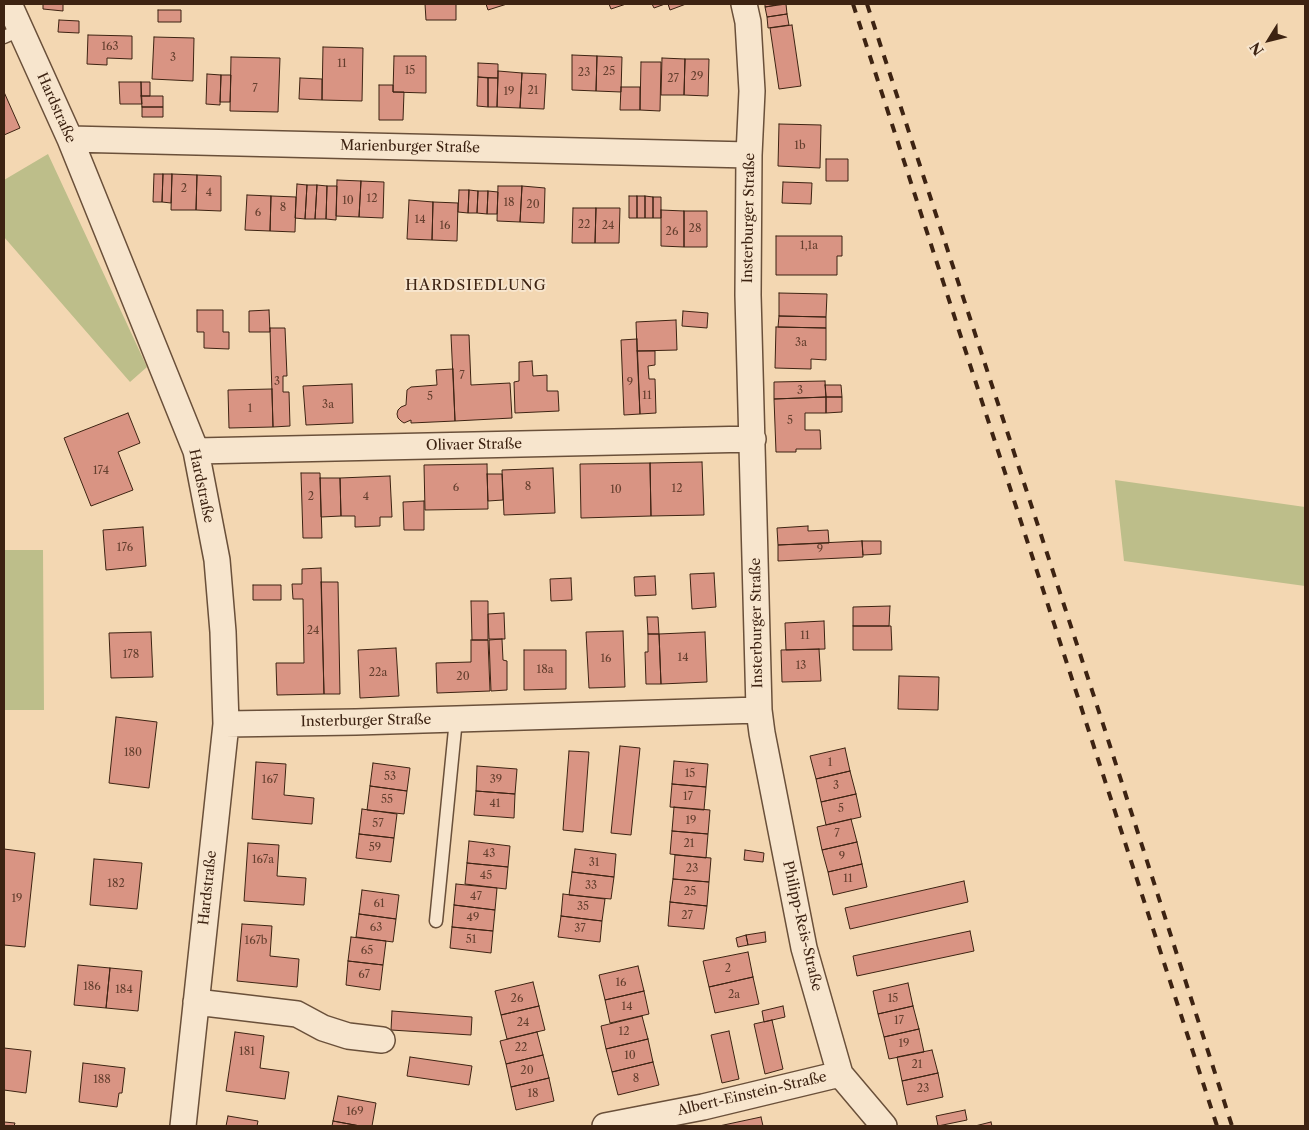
<!DOCTYPE html>
<meta charset="utf-8">
<style>
body{margin:0}
#map{position:relative;width:1309px;height:1130px;overflow:hidden;background:#f3d7b2;font-family:"Libre Caslon Text",serif}
canvas{display:block}
.frame{position:absolute;inset:0;border:5px solid #3d2312;pointer-events:none}
.north{position:absolute;left:1244px;top:15px;width:50px;height:50px;-webkit-text-stroke:4px #f7e5cd;paint-order:stroke;rotate:234deg;font-size:14px;font-weight:700;line-height:20px;text-align:center;color:#3d2312}
.north::after{content:'';display:block;margin:auto;width:18px;height:22px;background:#3d2312;clip-path:polygon(50% 0,100% 100%,50% 72%,0 100%)}
</style>
<div id="map">
<canvas width="1309" height="1130"></canvas>
<div class="frame"></div>
<div class="north">N</div>
</div>
<script>
const ctx = document.querySelector('canvas').getContext('2d');
ctx.lineJoin = 'round';
function fillPath(path, color) {
  ctx.fillStyle = color;
  ctx.fill(path, 'evenodd');
}
function shape(rows) {
  const path = new Path2D();
  for (const r of rows) {
    path.moveTo(r[0], r[1]);
    for (let i = 2; i < r.length; i += 2) path.lineTo(r[i], r[i + 1]);
  }
  return path;
}
function strokePath(path, color, width, dash) {
  ctx.strokeStyle = color;
  ctx.lineWidth = width;
  ctx.lineCap = dash ? 'butt' : 'round';
  ctx.setLineDash(dash || []);
  ctx.stroke(path);
}
function label(font, color, halo, rows, align = 'center') {
  ctx.font = font + ' "Libre Caslon Text",serif';
  ctx.lineWidth = 4;
  ctx.setLineDash([]);
  ctx.textBaseline = 'middle';
  ctx.strokeStyle = halo;
  ctx.fillStyle = color;
  for (const [text, x, y, turn = 0] of rows) {
    ctx.save();
    ctx.translate(x, y);
    ctx.rotate((+turn || 0) * Math.PI / 180);
    ctx.textAlign = isNaN(turn) ? turn : align;
    if (halo) ctx.strokeText(text, 0, 0);
    ctx.fillText(text, 0, 0);
    ctx.restore();
  }
}
fillPath(shape([
 [48,154,147,367,130,382,4,237,4,180],
 [1115,480,1305,507,1305,586,1124,561],
 [4,550,43,550,44,710,4,710]
]), '#bdbe8a');
const building = shape([
 [43,4,63,4,63,11,43,9,43,4],
 [425,4,456,4,456,20,426,20,425,4],
 [486,4,507,4,488,10,486,4],
 [609,4,626,4,611,9,609,4],
 [652,4,665,4,654,8,652,4],
 [668,4,686,4,670,10,668,4],
 [765,4,776,4,776,5,765,7,765,4],
 [786,4,787,14,767,17,765,7,786,4],
 [158,10,181,10,181,22,158,22,158,10],
 [787,14,789,25,768,28,767,17,787,14],
 [59,20,79,21,79,33,58,32,59,20],
 [792,25,801,86,779,89,770,28,792,25],
 [88,35,132,36,132,59,107,58,107,65,87,64,88,35],
 [154,37,194,38,193,81,152,79,154,37],
 [323,47,363,48,362,101,322,100,323,47],
 [572,55,597,56,596,91,572,90,572,55],
 [394,56,426,56,426,93,393,92,394,56],
 [597,56,622,57,621,92,596,91,597,56],
 [231,57,280,58,278,112,230,111,231,57],
 [662,58,685,59,684,95,661,95,662,58],
 [685,59,709,59,708,96,684,95,685,59],
 [641,62,661,62,660,111,640,110,641,62],
 [478,63,498,64,498,78,478,77,478,63],
 [498,71,522,73,520,108,497,107,498,71],
 [522,73,546,74,544,109,520,108,522,73],
 [207,74,221,75,220,105,206,104,207,74],
 [221,75,231,75,230,102,220,102,221,75],
 [478,77,488,78,488,107,477,106,478,77],
 [300,78,322,79,322,100,299,99,300,78],
 [488,78,498,78,497,107,488,107,488,78],
 [119,82,141,82,142,104,120,104,119,82],
 [141,82,150,82,150,96,141,96,141,82],
 [379,85,393,85,393,92,404,92,403,120,379,120,379,85],
 [621,87,640,87,640,110,620,110,621,87],
 [4,92,20,128,4,135,4,92],
 [141,96,163,96,163,107,142,107,141,96],
 [142,107,163,107,163,117,142,117,142,107],
 [779,124,821,125,820,168,778,166,779,124],
 [826,159,848,159,848,181,826,181,826,159],
 [154,174,163,174,162,202,153,202,154,174],
 [163,174,172,174,171,203,162,202,163,174],
 [172,174,197,175,196,210,171,210,172,174],
 [197,175,221,176,221,211,196,210,197,175],
 [337,180,361,181,359,217,336,216,337,180],
 [361,181,384,182,383,218,359,217,361,181],
 [783,182,812,183,811,204,782,203,783,182],
 [297,184,307,185,305,219,295,218,297,184],
 [307,185,317,185,315,219,305,219,307,185],
 [317,185,327,186,326,219,315,219,317,185],
 [327,186,337,186,336,220,326,219,327,186],
 [498,186,522,186,520,222,497,221,498,186],
 [522,186,545,188,544,223,520,222,522,186],
 [459,190,469,190,468,213,458,212,459,190],
 [469,190,478,191,477,213,468,213,469,190],
 [478,191,488,191,487,214,477,213,478,191],
 [488,191,498,192,497,214,487,214,488,191],
 [247,195,271,196,270,231,245,230,247,195],
 [271,196,296,197,295,232,270,231,271,196],
 [629,196,637,196,637,218,629,218,629,196],
 [637,196,645,196,645,218,637,218,637,196],
 [645,196,653,197,653,218,645,218,645,196],
 [653,197,661,197,661,218,653,218,653,197],
 [409,200,433,202,432,240,407,239,409,200],
 [433,202,458,203,457,241,432,240,433,202],
 [573,208,596,208,595,243,572,243,573,208],
 [596,208,620,208,619,243,595,243,596,208],
 [661,210,684,211,684,247,661,246,661,210],
 [684,211,707,211,707,247,684,247,684,211],
 [776,236,842,236,842,256,837,256,837,275,776,275,776,236],
 [779,293,827,294,826,317,779,316,779,293],
 [197,310,223,310,223,332,229,332,229,349,204,348,204,332,197,332,197,310],
 [269,310,270,332,249,332,249,311,269,310],
 [683,311,708,313,707,328,682,326,683,311],
 [779,316,826,317,826,328,778,327,779,316],
 [676,320,677,350,637,351,636,322,676,320],
 [776,327,826,328,826,360,811,359,811,369,775,368,776,327],
 [270,328,285,328,287,376,283,376,283,392,289,392,290,426,273,427,270,328],
 [451,335,469,335,471,385,510,383,512,418,455,421,451,335],
 [637,339,640,414,624,415,621,340,637,339],
 [637,351,655,351,655,365,648,366,649,379,655,379,656,413,640,414,637,351],
 [532,361,533,376,547,375,547,391,558,391,559,411,515,413,514,382,519,381,519,362,532,361],
 [453,369,455,421,411,423,411,420,404,423,401,421,398,418,397,414,398,410,401,407,406,405,407,390,411,387,437,385,436,370,453,369],
 [825,381,826,397,774,399,774,382,825,381],
 [352,384,353,423,306,425,303,386,352,384],
 [825,385,841,385,842,397,826,397,825,385],
 [272,389,273,427,229,428,228,390,272,389],
 [826,397,826,413,805,413,805,430,820,430,821,449,796,449,796,452,776,452,774,399,826,397],
 [826,397,842,397,842,412,826,413,826,397],
 [128,413,140,443,118,452,133,490,91,506,64,438,128,413],
 [702,462,704,515,651,516,650,463,702,462],
 [650,463,651,516,581,518,580,464,650,463],
 [487,464,488,509,425,510,424,465,487,464],
 [553,468,555,513,504,515,502,470,553,468],
 [301,473,320,473,322,538,303,538,301,473],
 [487,474,502,474,503,500,488,501,487,474],
 [390,476,392,517,380,517,380,526,355,527,355,516,341,516,340,478,390,476],
 [320,478,340,478,341,516,321,517,320,478],
 [424,501,424,530,404,530,403,502,424,501],
 [808,526,808,531,828,530,829,543,778,545,777,528,808,526],
 [143,527,146,566,106,570,103,530,143,527],
 [862,541,863,557,778,561,778,545,862,541],
 [862,541,881,541,881,554,863,555,862,541],
 [321,568,324,694,277,695,276,663,304,663,303,599,293,599,292,584,302,584,302,569,321,568],
 [714,573,716,607,692,609,690,574,714,573],
 [655,576,656,595,635,596,634,577,655,576],
 [571,578,572,600,551,601,550,579,571,578],
 [321,582,338,582,340,694,324,694,321,582],
 [253,585,281,585,281,600,253,600,253,585],
 [471,601,488,601,488,640,472,640,471,601],
 [890,606,889,626,853,626,853,607,890,606],
 [504,613,505,639,489,639,488,614,504,613],
 [647,617,658,617,659,634,648,634,647,617],
 [824,621,825,649,786,650,785,623,824,621],
 [853,626,891,626,892,650,853,650,853,626],
 [623,631,625,687,589,688,586,632,623,631],
 [151,632,153,677,111,678,109,633,151,632],
 [705,632,707,682,661,684,659,634,705,632],
 [648,634,659,634,661,684,646,684,645,652,648,652,648,634],
 [502,639,503,660,507,661,507,690,491,691,489,640,502,639],
 [471,640,488,640,490,691,437,693,436,663,471,662,471,640],
 [396,648,399,696,360,698,358,650,396,648],
 [819,649,821,681,782,682,781,650,819,649],
 [524,650,566,650,566,689,524,690,524,650],
 [899,676,939,677,938,710,898,709,899,676],
 [116,717,157,722,149,788,109,783,116,717],
 [620,746,640,748,631,835,611,833,620,746],
 [845,748,850,771,816,779,810,756,845,748],
 [569,751,589,752,583,832,563,830,569,751],
 [674,761,708,764,706,787,672,784,674,761],
 [256,762,286,764,284,795,314,798,312,824,252,819,256,762],
 [373,763,410,768,407,791,370,786,373,763],
 [477,766,517,769,515,794,476,791,477,766],
 [850,771,856,794,821,802,816,779,850,771],
 [672,784,706,787,704,810,670,807,672,784],
 [370,786,407,791,404,814,367,810,370,786],
 [476,791,515,794,514,818,474,815,476,791],
 [856,794,861,817,826,825,821,802,856,794],
 [674,807,710,810,708,834,672,831,674,807],
 [362,809,397,814,394,838,359,834,362,809],
 [851,819,857,842,822,850,817,827,851,819],
 [672,831,708,834,706,858,670,854,672,831],
 [359,834,394,838,391,862,356,858,359,834],
 [469,841,510,846,508,867,467,863,469,841],
 [857,842,862,864,828,872,822,850,857,842],
 [248,843,279,845,277,876,306,878,304,905,244,901,248,843],
 [4,849,35,853,25,947,4,945,4,849],
 [575,849,616,854,614,877,572,872,575,849],
 [745,850,764,853,763,862,744,860,745,850],
 [675,855,711,858,709,882,673,879,675,855],
 [94,859,142,863,137,909,90,905,94,859],
 [467,863,508,867,506,889,465,884,467,863],
 [862,864,867,887,833,895,828,872,862,864],
 [572,872,614,877,611,899,569,895,572,872],
 [673,879,709,882,707,906,670,902,673,879],
 [964,881,968,902,850,929,845,908,964,881],
 [456,884,497,888,495,910,454,905,456,884],
 [362,890,399,895,396,919,359,914,362,890],
 [563,894,605,899,602,921,561,916,563,894],
 [670,902,707,906,704,929,668,926,670,902],
 [454,905,495,910,493,931,452,927,454,905],
 [359,914,396,919,393,942,356,937,359,914],
 [561,916,602,921,600,942,558,937,561,916],
 [242,924,272,926,270,956,299,959,297,987,237,981,242,924],
 [452,927,493,931,491,953,450,948,452,927],
 [970,931,974,951,857,976,853,956,970,931],
 [765,932,766,942,748,945,746,935,765,932],
 [746,935,748,945,738,947,736,938,746,935],
 [351,937,386,941,383,965,348,961,351,937],
 [748,952,753,977,709,987,703,961,748,952],
 [348,961,383,965,380,990,346,985,348,961],
 [78,965,110,968,106,1008,74,1005,78,965],
 [638,966,644,991,605,1000,599,975,638,966],
 [110,968,142,971,138,1011,106,1008,110,968],
 [753,977,759,1004,715,1013,709,987,753,977],
 [533,982,539,1006,501,1015,495,991,533,982],
 [908,983,913,1006,878,1014,873,991,908,983],
 [644,991,649,1014,610,1023,605,1000,644,991],
 [539,1006,545,1030,507,1039,501,1015,539,1006],
 [783,1006,785,1017,764,1022,762,1011,783,1006],
 [913,1006,919,1029,884,1037,878,1014,913,1006],
 [392,1011,472,1017,471,1035,391,1030,392,1011],
 [642,1016,648,1039,606,1049,601,1026,642,1016],
 [772,1020,783,1069,765,1074,754,1024,772,1020],
 [919,1029,924,1052,889,1059,884,1037,919,1029],
 [729,1031,739,1079,722,1083,711,1035,729,1031],
 [235,1032,264,1036,260,1068,289,1072,285,1099,226,1091,235,1032],
 [537,1032,543,1055,506,1064,500,1041,537,1032],
 [648,1039,653,1062,612,1072,606,1049,648,1039],
 [4,1048,31,1051,26,1093,4,1090,4,1048],
 [932,1050,938,1073,902,1081,897,1057,932,1050],
 [543,1055,549,1078,511,1087,506,1064,543,1055],
 [410,1057,472,1066,469,1085,407,1076,410,1057],
 [653,1062,659,1085,618,1095,612,1072,653,1062],
 [83,1063,125,1068,122,1093,119,1093,117,1107,79,1102,83,1063],
 [938,1073,943,1097,907,1105,902,1081,938,1073],
 [549,1078,554,1101,516,1110,511,1087,549,1078],
 [338,1096,376,1103,372,1126,360,1126,333,1121,338,1096],
 [965,1110,967,1120,938,1126,936,1116,965,1110],
 [228,1116,258,1121,257,1126,226,1126,228,1116],
 [761,1117,763,1126,719,1126,761,1117],
 [333,1121,360,1126,332,1126,333,1121],
 [4,1122,15,1123,14,1126,4,1126,4,1122],
 [991,1122,992,1126,975,1126,991,1122]
]);
fillPath(building, '#d99483');
strokePath(building, '#3d2312', 1);
const service = shape([
 [4,37,20,30],
 [436,921,456,719]
]);
const minor = shape([
 [9,4,70,139,196,451,217,560,223,632,226,724,183,1126],
 [744,4,748,22,752,91,749,155,748,295,759,710,762,733,804,948,840,1074,884,1126],
 [70,139,749,155],
 [196,451,753,439],
 [226,724,356,722,759,710],
 [196,1002,297,1014,323,1028,348,1036,382,1040],
 [605,1126,703,1107,840,1074]
]);
strokePath(service, '#6a503a', 15);
strokePath(minor, '#6a503a', 28);
strokePath(service, '#f7e5cd', 12);
strokePath(minor, '#f7e5cd', 25);
strokePath(shape([
 [853,4,1217,1126],
 [867,4,1103,724,1232,1126]
]), '#3d2312', 4, [9, 9]);
label('11px', '#643f2e', null, [
 ["163",110,47],
 ["3",173,58],
 ["11",342,64],
 ["15",410,71],
 ["25",609,72],
 ["23",584,73],
 ["29",697,77],
 ["27",673,79],
 ["7",255,89],
 ["21",533,91],
 ["19",509,92],
 ["1b",800,146],
 ["2",184,189],
 ["4",209,193],
 ["12",372,199],
 ["10",348,201],
 ["18",509,203],
 ["20",533,205],
 ["8",283,208],
 ["6",258,213],
 ["14",420,220],
 ["22",584,225],
 ["16",445,226],
 ["24",608,226],
 ["28",695,229],
 ["26",672,232],
 ["1,1a",809,246],
 ["3a",801,343],
 ["7",462,376],
 ["3",277,382],
 ["9",630,383],
 ["3",800,391],
 ["11",647,396],
 ["5",430,397],
 ["3a",328,405],
 ["1",250,409],
 ["5",790,421],
 ["174",101,471],
 ["8",528,487],
 ["6",456,488],
 ["12",677,489],
 ["10",616,490],
 ["2",311,497],
 ["4",366,497],
 ["176",125,548],
 ["9",820,550],
 ["24",313,631],
 ["11",805,636],
 ["178",131,655],
 ["14",683,658],
 ["16",606,659],
 ["13",801,666],
 ["18a",545,670],
 ["22a",378,673],
 ["20",463,677],
 ["180",133,753],
 ["1",830,763],
 ["15",690,774],
 ["53",390,777],
 ["167",270,780],
 ["39",496,780],
 ["3",836,786],
 ["17",688,797],
 ["55",387,800],
 ["41",495,804],
 ["5",841,809],
 ["19",691,821],
 ["57",378,824],
 ["7",837,834],
 ["21",689,844],
 ["59",375,848],
 ["43",489,854],
 ["9",842,857],
 ["167a",263,860],
 ["31",594,863],
 ["23",692,869],
 ["45",486,876],
 ["11",848,879],
 ["182",116,884],
 ["33",591,886],
 ["25",690,892],
 ["47",476,897],
 ["19",17,899],
 ["61",379,904],
 ["35",583,907],
 ["27",687,916],
 ["49",473,918],
 ["63",376,928],
 ["37",580,929],
 ["51",471,940],
 ["167b",256,941],
 ["65",367,951],
 ["2",728,969],
 ["67",364,975],
 ["16",621,983],
 ["186",92,987],
 ["184",124,990],
 ["2a",734,995],
 ["26",517,999],
 ["15",893,999],
 ["14",627,1007],
 ["17",899,1021],
 ["24",523,1023],
 ["12",624,1032],
 ["19",904,1044],
 ["22",521,1048],
 ["181",247,1052],
 ["10",630,1056],
 ["21",917,1065],
 ["20",527,1071],
 ["8",636,1079],
 ["188",102,1080],
 ["23",923,1089],
 ["18",533,1094],
 ["169",355,1112]
]);
label('14px', '#3d2312', '#f7e5cd', [
 ["Hardstraße",56,108,66],
 ["Marienburger Straße",410,147,1],
 ["Insterburger Straße",749,218,-89],
 ["Olivaer Straße",474,445,-1],
 ["Hardstraße",201,486,78],
 ["Insterburger Straße",757,623,-91],
 ["Insterburger Straße",366,721,-1],
 ["Hardstraße",208,888,-84],
 ["Philipp-Reis-Straße",802,926,77],
 ["Albert-Einstein-Straße",752,1094,-13]
]);
ctx.letterSpacing = '1px';
label('15px', '#3d2312', '#f7e5cd', [
 ["HARDSIEDLUNG",476,286]
]);
ctx.letterSpacing = '0px';
</script>
